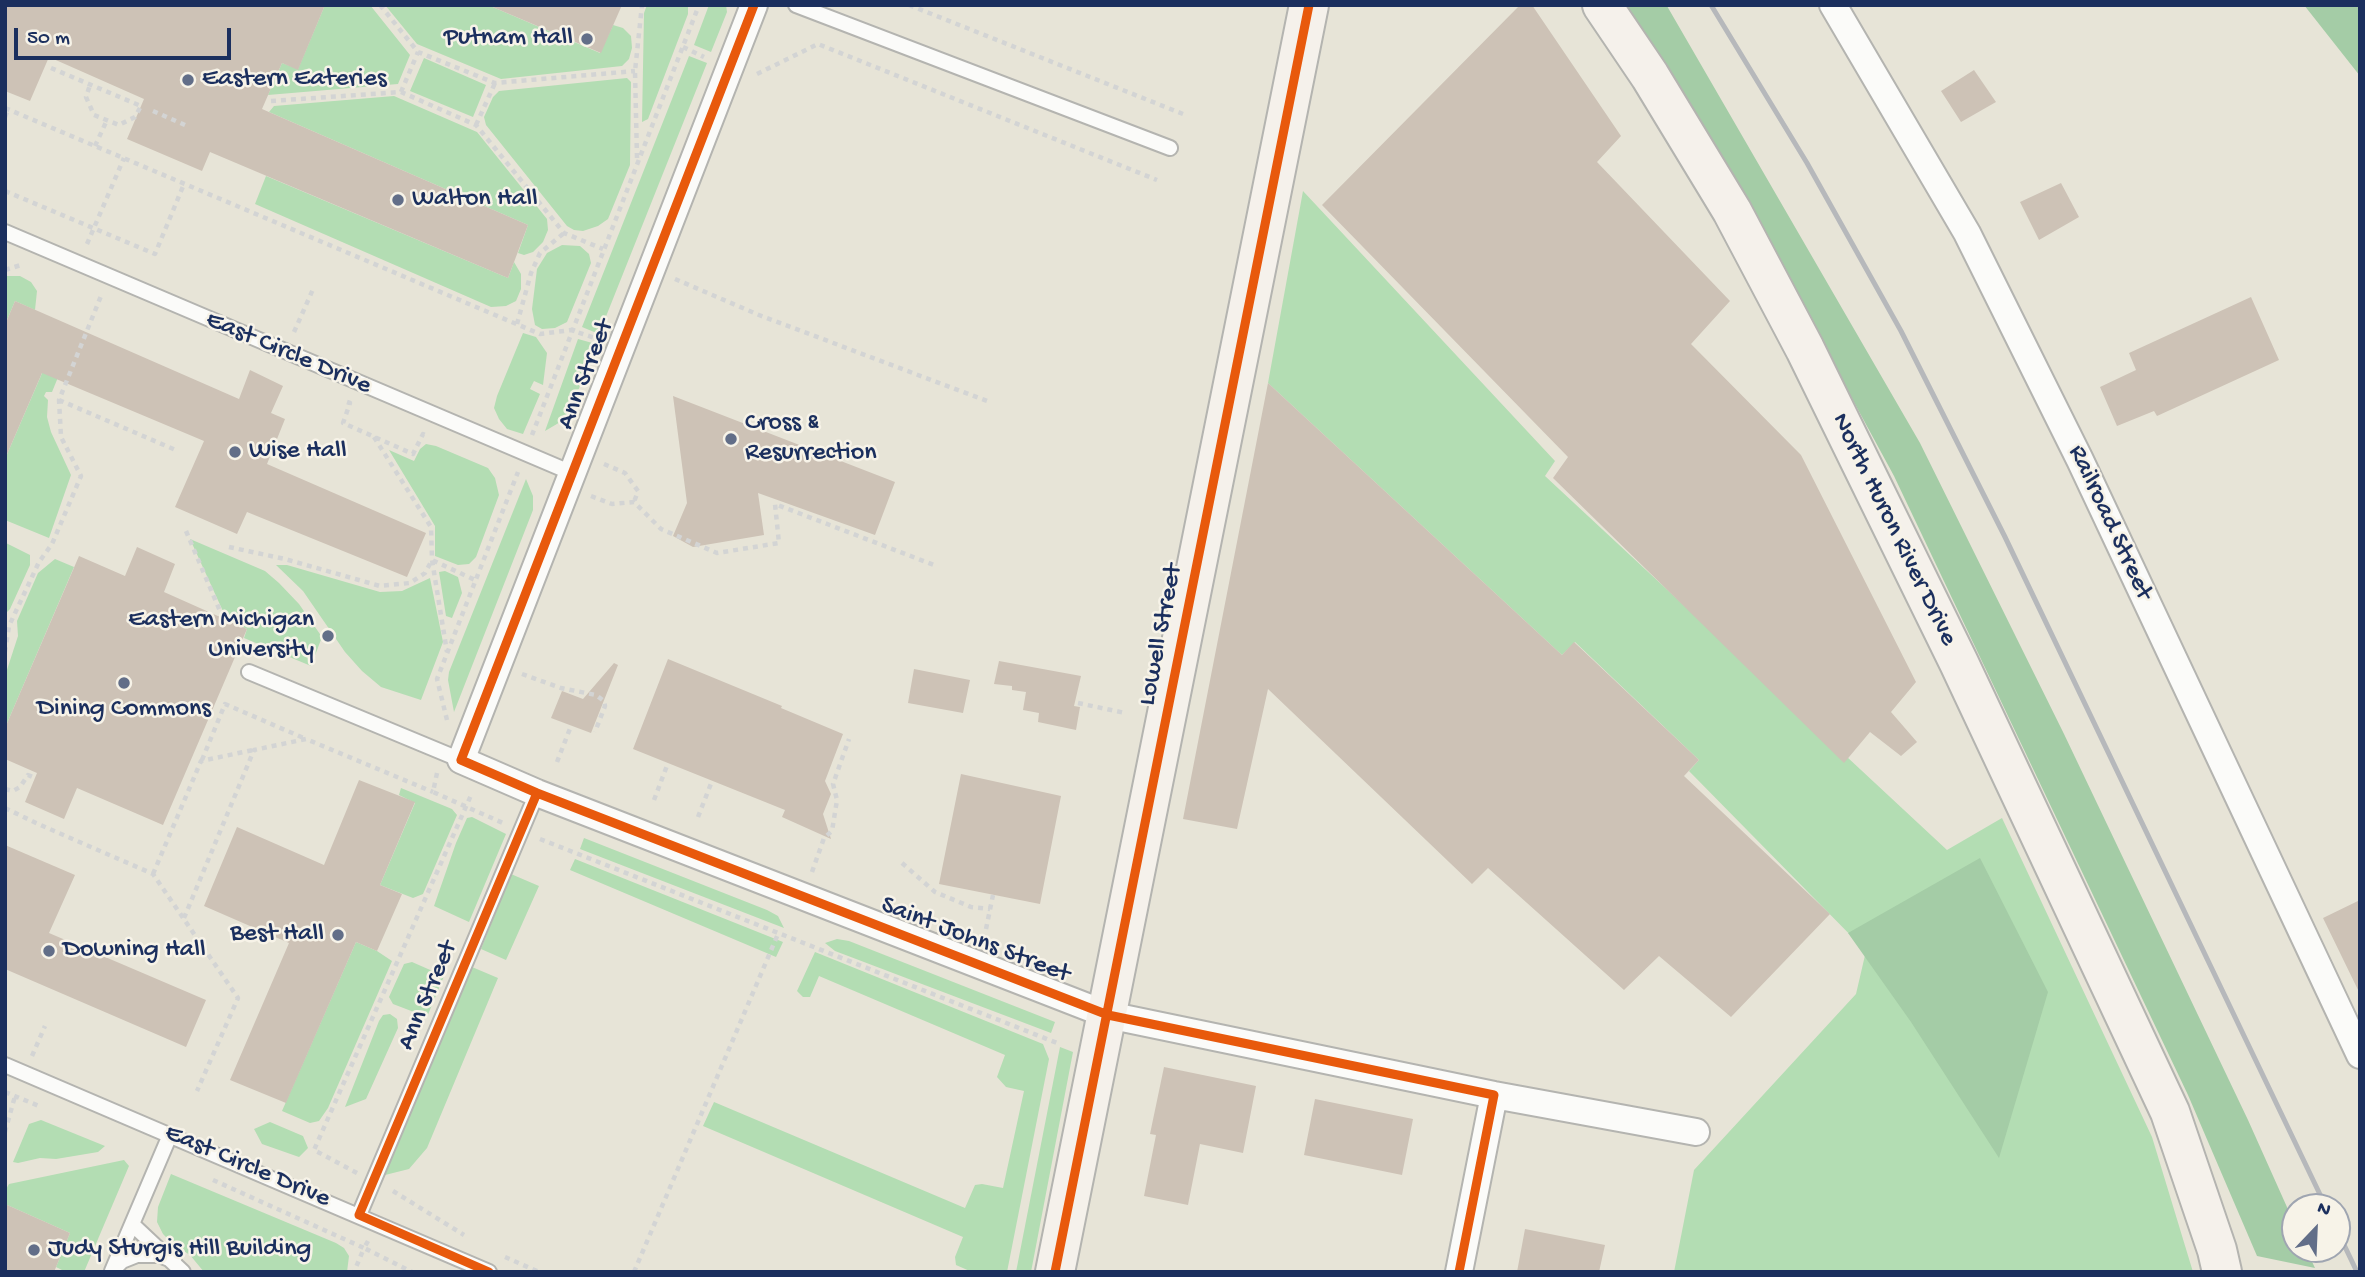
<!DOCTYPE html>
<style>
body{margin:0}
#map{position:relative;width:2365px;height:1277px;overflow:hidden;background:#e7e4d7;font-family:"Gochi Hand",sans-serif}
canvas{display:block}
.frame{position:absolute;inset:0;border:7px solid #1b2f5e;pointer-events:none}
.north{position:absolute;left:2281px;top:1193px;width:70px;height:70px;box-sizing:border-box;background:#f7f3e8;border:2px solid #9fa5b1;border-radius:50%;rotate:23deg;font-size:19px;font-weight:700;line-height:28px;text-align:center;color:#1b2f5e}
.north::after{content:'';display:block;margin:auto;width:24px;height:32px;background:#626e88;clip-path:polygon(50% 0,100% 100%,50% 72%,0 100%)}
.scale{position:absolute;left:14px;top:28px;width:217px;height:32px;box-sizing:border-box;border:4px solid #1b2f5e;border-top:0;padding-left:9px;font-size:21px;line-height:24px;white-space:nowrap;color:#1b2f5e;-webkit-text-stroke:5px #f7f3e8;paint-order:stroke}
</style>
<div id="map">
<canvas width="2365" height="1277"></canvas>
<div class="frame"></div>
<div class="north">N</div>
<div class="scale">50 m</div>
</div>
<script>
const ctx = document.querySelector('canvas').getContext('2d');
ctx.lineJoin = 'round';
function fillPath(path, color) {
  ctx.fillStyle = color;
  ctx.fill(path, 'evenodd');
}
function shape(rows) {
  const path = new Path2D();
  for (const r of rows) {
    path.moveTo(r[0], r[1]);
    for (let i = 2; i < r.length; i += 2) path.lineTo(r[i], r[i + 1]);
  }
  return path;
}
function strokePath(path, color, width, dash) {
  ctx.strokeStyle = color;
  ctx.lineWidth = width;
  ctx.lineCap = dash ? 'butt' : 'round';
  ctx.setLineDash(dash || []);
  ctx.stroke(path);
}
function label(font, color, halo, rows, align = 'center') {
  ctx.font = font + ' "Gochi Hand",sans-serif';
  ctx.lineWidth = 5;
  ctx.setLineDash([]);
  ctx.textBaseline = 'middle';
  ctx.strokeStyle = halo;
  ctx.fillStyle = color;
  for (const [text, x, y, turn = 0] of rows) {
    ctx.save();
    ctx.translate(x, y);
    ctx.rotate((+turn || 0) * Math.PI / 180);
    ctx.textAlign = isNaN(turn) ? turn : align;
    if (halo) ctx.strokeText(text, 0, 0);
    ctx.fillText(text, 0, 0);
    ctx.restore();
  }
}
fillPath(shape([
 [325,5,370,5,410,55,398,84,268,95,282,63,298,69],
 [385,5,488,5,600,53,613,25,623,28,631,36,632,48,629,59,622,66,501,79,417,44],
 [647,5,688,5,688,14,648,119,642,122,644,13],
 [709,5,726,5,727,12,711,52,694,45],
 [689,56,707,63,599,334,582,327],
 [424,58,486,85,473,117,410,91],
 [627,78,631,82,630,165,608,219,598,226,583,231,574,230,567,226,486,125,484,117,493,97,499,91],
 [394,96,477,132,547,219,548,230,543,242,533,252,524,255,518,253,528,225,269,112,274,106],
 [266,176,508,278,514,262,521,274,521,289,516,301,506,306,491,307,255,204],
 [1303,191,1555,461,1545,476,1947,850,2002,818,2152,1137,2193,1272,1674,1272,1694,1170,1856,994,1866,951,1689,771,1699,760,1575,642,1562,655,1268,383],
 [562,245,580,246,589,254,591,263,567,322,555,328,542,329,535,325,532,309,537,269,547,253],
 [5,276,20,276,31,282,37,291,35,310,15,301,5,325],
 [62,327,76,333,52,392,46,392,44,396,48,400,47,417,51,432,71,475,49,538,5,520,5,459],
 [523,333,536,337,547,353,543,385,534,381,530,389,540,394,523,434,507,429,499,419,494,408,497,396],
 [578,339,596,344,573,404,562,421,545,431],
 [426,444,436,446,488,468,495,478,499,495,476,557,469,564,458,565,435,556,435,526,389,450,414,461,420,449],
 [526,479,533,496,533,510,454,712,448,680,449,672],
 [190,539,265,571,279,583,299,604,322,637,311,666,244,638,247,629,227,620],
 [6,543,30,555,30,565,10,609,5,614],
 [55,559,74,567,5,728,5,676,18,636,17,621,38,573],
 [276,565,287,565,380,592,402,591,430,578,443,642,421,700,381,687,362,671,345,652,303,591],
 [445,571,458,577,462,593,452,618,446,616,439,572],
 [401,788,452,809,457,815,423,894,413,898,380,885,415,803,399,795],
 [472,817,506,834,469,922,434,906,456,843,467,818],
 [584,838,767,910,778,916,784,928,580,849],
 [575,859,783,942,776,957,570,870],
 [511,874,539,886,506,960,481,949],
 [837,939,849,941,1055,1022,1051,1033,835,951,825,943],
 [356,942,377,951,392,961,328,1108,319,1121,310,1123,282,1111],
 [815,952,1043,1044,1049,1059,1007,1272,972,1272,956,1265,955,1257,963,1237,703,1126,714,1102,965,1208,975,1185,982,1184,1003,1188,1024,1091,1006,1087,997,1077,1005,1055,819,976,810,997,803,997,797,991],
 [412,962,444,976,427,1017,393,1004,389,997,404,964],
 [472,967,498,978,427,1148,409,1169,385,1175],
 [390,1014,397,1019,398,1028,366,1099,345,1107,379,1021,383,1015],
 [1060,1047,1073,1052,1031,1272,1016,1272],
 [41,1120,105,1146,98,1152,56,1159,40,1158,18,1163,13,1162,29,1124],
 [270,1122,303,1136,308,1148,299,1157,262,1144,254,1129],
 [124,1160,129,1166,84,1272,66,1272,56,1267,70,1233,5,1204,5,1191,9,1184],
 [171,1174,336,1243,344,1248,349,1256,347,1272,204,1272,190,1255,174,1245,163,1234,157,1222,158,1207]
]), '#b3ddb3');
fillPath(shape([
 [1623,5,1667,6,1920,443,2064,734,2248,1120,2295,1225,2295,1249,2306,1249,2315,1268,2257,1256,2188,1095,1894,476,1715,146],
 [2304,5,2360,5,2360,76],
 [1980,858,2048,992,1999,1158,1911,1022,1848,933]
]), '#a4cca6');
fillPath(shape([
 [5,5,325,5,298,70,282,63,262,109,528,225,508,278,210,152,202,171,127,139,144,99,49,57,30,101,5,91],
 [488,5,622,5,601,53],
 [1520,5,1532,5,1621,136,1597,162,1730,301,1691,344,1801,455,1916,682,1891,712,1917,742,1901,756,1870,732,1844,763,1553,478,1568,457,1322,205],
 [1974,70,1996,102,1961,122,1941,91],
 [2061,183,2079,217,2039,240,2020,202],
 [2251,297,2279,360,2157,416,2154,411,2117,426,2100,387,2136,370,2129,353],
 [15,301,239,399,250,370,283,386,271,413,285,419,267,464,426,533,407,577,247,512,237,534,175,507,204,441,42,373,5,459,5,325],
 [1268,383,1562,655,1574,642,1699,760,1684,776,1830,914,1731,1017,1659,956,1624,990,1488,868,1472,884,1268,689,1237,829,1183,819],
 [673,396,895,482,875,535,758,493,764,535,693,547,673,536,687,503],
 [137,547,175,564,164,592,247,629,163,825,77,788,64,819,25,802,37,773,5,759,5,728,79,556,125,576],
 [668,659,782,706,781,708,843,734,825,781,831,794,823,814,831,839,782,817,785,810,633,749],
 [999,661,1081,676,1074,706,1080,707,1076,730,1038,722,1039,713,1023,710,1026,692,1012,690,1012,686,994,684],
 [614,663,618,665,591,733,551,718,562,691,583,699],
 [914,669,970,680,963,713,908,703],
 [961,774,1061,796,1040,904,939,884],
 [359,780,415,802,380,885,402,894,377,951,356,942,286,1103,230,1080,289,943,204,906,237,827,324,865],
 [5,845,75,875,49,933,206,1000,186,1047,5,969],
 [2360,900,2360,994,2323,918],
 [1164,1067,1256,1086,1243,1153,1200,1144,1188,1205,1144,1196,1156,1135,1150,1134],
 [1315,1099,1413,1119,1402,1175,1304,1155],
 [5,1204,70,1233,54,1272,5,1272],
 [1525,1229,1605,1245,1599,1272,1517,1272]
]), '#cdc2b6');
const lane = shape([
 [796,5,1170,148],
 [5,232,572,473],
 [249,672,461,760],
 [5,1065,489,1272],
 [359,1215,537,793],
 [133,1225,183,1272],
 [114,1269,122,1261,137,1255,159,1255,174,1261],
 [112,1271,170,1135]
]);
const street = shape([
 [754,5,461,760,537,793,1108,1015,1494,1095,1696,1132],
 [1833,5,1967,233,2080,460,2360,1055],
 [1459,1272,1494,1095]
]);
const secondary = shape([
 [1602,5,1650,76,1732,211,1805,349,1959,663,2170,1112,2217,1250,2222,1272],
 [1055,1272,1309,5]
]);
strokePath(lane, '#b4b4b0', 18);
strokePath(street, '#b4b4b0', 30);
strokePath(secondary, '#b4b4b0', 42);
strokePath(shape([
 [380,5,418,52,495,83,635,71],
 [909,5,1183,114],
 [683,47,704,57],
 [51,68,141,106,135,117,119,125,94,115,86,97,90,85],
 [757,74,818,44,1157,180],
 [401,92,418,52],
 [271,101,401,92,476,125,564,233,603,249],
 [5,108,540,334,571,330,595,338],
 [153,111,185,125],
 [5,117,8,110],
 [476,125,495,83],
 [95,146,107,120],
 [637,158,635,71,642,5],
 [5,191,155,254,184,184],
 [87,244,124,158],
 [5,270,24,264],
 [675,279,759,315,987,401],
 [517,324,531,273,540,253,564,233],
 [294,332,314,287],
 [59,400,178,451],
 [347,402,350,403,343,423,413,454,423,434,425,435],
 [532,435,699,5],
 [374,437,431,527,432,560,447,652],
 [604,464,625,473,638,491,634,502],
 [591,496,612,504,634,502,661,529,717,553,779,543,775,504,934,565],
 [186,531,220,611],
 [229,547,285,559,380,586,410,583,425,573,432,560,475,580],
 [5,652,9,626,39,562,52,544,81,476,61,437,59,400,101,296],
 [522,674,561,688,596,695,604,701,605,706,595,732],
 [1078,703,1125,713],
 [447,720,437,679,518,472],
 [202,760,225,704,306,739],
 [557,762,571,726],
 [437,773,433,792,503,823],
 [5,789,13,791,20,787,28,775,35,778],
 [654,800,668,763],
 [5,808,36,823,153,874,238,998,197,1091],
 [698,817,712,781],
 [540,839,1057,1043],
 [902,863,935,892,971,907,990,909],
 [812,872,824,838,832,831,837,800,833,784,849,739],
 [153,874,201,761,253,750],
 [184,918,254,750,306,739,433,792],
 [986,929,993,895],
 [32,1056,45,1026],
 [5,1092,39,1106],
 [5,1132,15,1096],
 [357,1173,314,1150,472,793],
 [213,1180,364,1248,354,1272],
 [393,1191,464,1235],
 [368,1241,364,1248,412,1272],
 [505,1257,539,1272],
 [634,1272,778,934]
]), '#d3d4d4', 4.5, [5, 5]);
strokePath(lane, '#fbfbf9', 14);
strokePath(street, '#fbfbf9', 26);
strokePath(secondary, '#f5f1eb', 38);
strokePath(shape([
 [1711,5,1807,163,1901,331,2005,537,2326,1207],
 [2337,1230,2357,1272]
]), '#b6b8bb', 5);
strokePath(shape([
 [754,5,461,760,537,793,1108,1015,1494,1095,1459,1272],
 [489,1272,359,1215,537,793],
 [1055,1272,1309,5]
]), '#e8590c', 9);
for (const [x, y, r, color] of [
 [587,39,7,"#626e88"],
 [188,80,7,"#626e88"],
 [398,200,7,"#626e88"],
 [731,439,7,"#626e88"],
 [235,452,7,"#626e88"],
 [328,636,7,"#626e88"],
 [124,683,7,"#626e88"],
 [338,935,7,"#626e88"],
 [49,951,7,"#626e88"],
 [34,1250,7,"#626e88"]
]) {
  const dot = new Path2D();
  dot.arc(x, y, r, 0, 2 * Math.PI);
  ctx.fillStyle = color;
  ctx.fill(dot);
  strokePath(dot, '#f7f3e8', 2.5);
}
label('26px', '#1b2f5e', '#f7f3e8', [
 ["Putnam Hall",573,39,"right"],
 ["Eastern Eateries",202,80],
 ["Walton Hall",412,200],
 ["Cross &",745,424],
 ["Resurrection",745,454],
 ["Wise Hall",249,452],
 ["Eastern Michigan",314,621,"right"],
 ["University",314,651,"right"],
 ["Dining Commons",124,710,"center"],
 ["Best Hall",324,935,"right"],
 ["Downing Hall",63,951],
 ["Judy Sturgis Hill Building",48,1250]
], 'left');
label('26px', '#1b2f5e', '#f7f3e8', [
 ["East Circle Drive",288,354,23],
 ["Ann Street",587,375,-69],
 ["Railroad Street",2109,523,65],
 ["North Huron River Drive",1893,530,64],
 ["Lowell Street",1162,635,-79],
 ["Saint Johns Street",975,941,21],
 ["Ann Street",429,996,-67],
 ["East Circle Drive",247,1167,23]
]);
</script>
